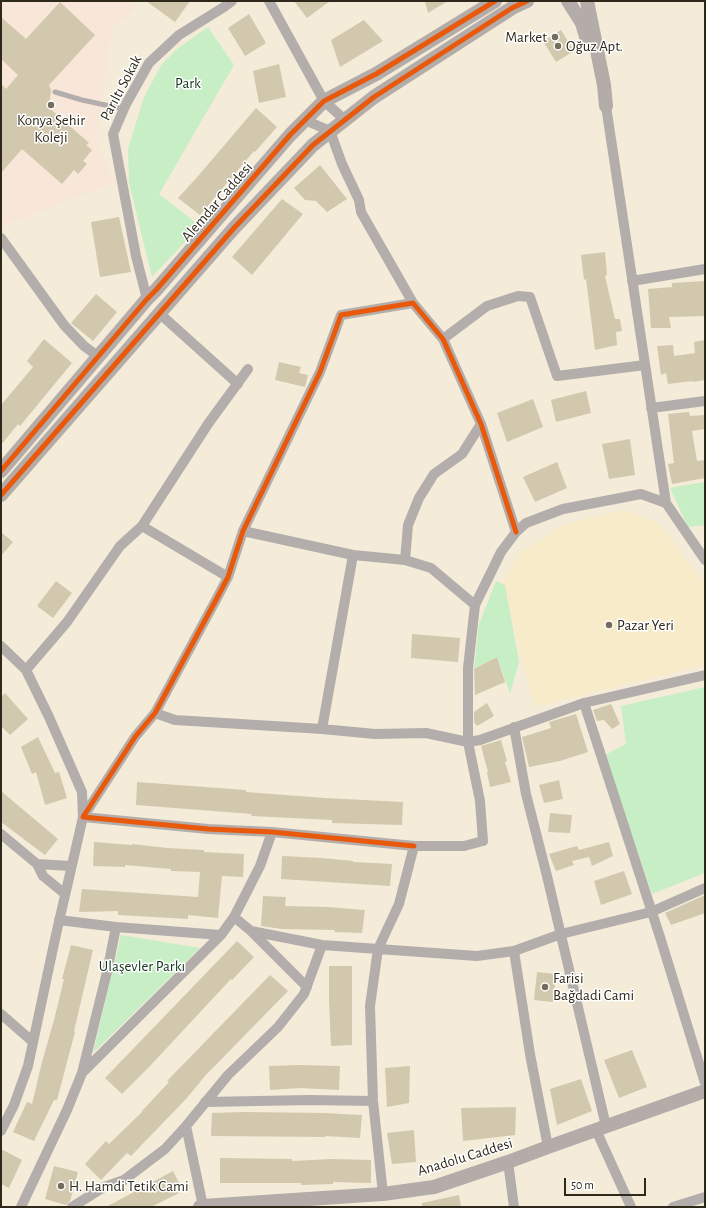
<!DOCTYPE html>
<meta charset="utf-8">
<style>
body{margin:0}
#map{position:relative;width:706px;height:1208px;overflow:hidden;background:#f4ecd8;font-family:"Alegreya Sans",sans-serif}
canvas{display:block}
.frame{position:absolute;inset:0;border:2px solid #2e291b;pointer-events:none}
.scale{position:absolute;left:564px;top:1178px;width:82px;height:18px;box-sizing:border-box;border:2px solid #2e291b;border-top:0;padding-left:5px;font-size:12px;line-height:14px;white-space:nowrap;color:#2e291b;-webkit-text-stroke:3px #fff;paint-order:stroke}
</style>
<div id="map">
<canvas width="706" height="1208"></canvas>
<div class="frame"></div>
<div class="scale">50 m</div>
</div>
<script>
const ctx = document.querySelector('canvas').getContext('2d');
ctx.lineJoin = 'round';
function fillPath(path, color) {
  ctx.fillStyle = color;
  ctx.fill(path, 'evenodd');
}
function shape(rows) {
  const path = new Path2D();
  for (const r of rows) {
    path.moveTo(r[0], r[1]);
    for (let i = 2; i < r.length; i += 2) path.lineTo(r[i], r[i + 1]);
  }
  return path;
}
function strokePath(path, color, width, dash) {
  ctx.strokeStyle = color;
  ctx.lineWidth = width;
  ctx.lineCap = dash ? 'butt' : 'round';
  ctx.setLineDash(dash || []);
  ctx.stroke(path);
}
function label(font, color, halo, rows, align = 'center') {
  ctx.font = font + ' "Alegreya Sans",sans-serif';
  ctx.lineWidth = 3;
  ctx.setLineDash([]);
  ctx.textBaseline = 'middle';
  ctx.strokeStyle = halo;
  ctx.fillStyle = color;
  for (const [text, x, y, turn = 0] of rows) {
    ctx.save();
    ctx.translate(x, y);
    ctx.rotate((+turn || 0) * Math.PI / 180);
    ctx.textAlign = isNaN(turn) ? turn : align;
    if (halo) ctx.strokeText(text, 0, 0);
    ctx.fillText(text, 0, 0);
    ctx.restore();
  }
}
fillPath(shape([
 [623,510,658,522,705,584,705,665,535,707,502,582,521,552,568,523]
]), '#f8ebca');
fillPath(shape([
 [1,1,130,1,136,7,112,29,96,139,114,183,1,226]
]), '#f8e6d9');
fillPath(shape([
 [208,27,234,65,159,194,200,226,152,277,129,183,128,149,144,97,162,64,177,49],
 [705,482,705,525,688,527,670,488],
 [496,581,505,585,519,662,510,694,497,657,474,669,479,624],
 [705,687,705,873,652,894,605,755,626,744,621,706],
 [121,935,200,948,93,1053]
]), '#c7eec5');
fillPath(shape([
 [146,1,190,1,175,22],
 [294,1,330,1,307,18],
 [425,1,448,1,428,13],
 [60,2,95,35,49,85,51,90,50,99,47,106,89,143,86,145,92,150,83,161,87,164,78,174,74,170,62,184,22,149,1,173,1,84,6,89,18,75,1,59,1,17,26,39],
 [249,14,266,43,245,56,228,28],
 [364,20,383,41,340,67,331,40],
 [561,30,574,51,556,62,543,41],
 [279,64,286,97,259,103,253,71],
 [256,108,277,127,255,152,254,151,200,215,178,198,199,175],
 [320,165,347,199,327,212,316,201,305,200,294,188],
 [282,199,303,214,252,275,232,257],
 [119,217,131,272,100,277,91,222],
 [605,252,607,275,605,276,615,319,620,319,622,331,616,332,617,345,595,350,586,279,584,280,581,255],
 [705,281,705,316,669,317,671,328,651,328,648,289,672,287,672,283],
 [96,294,117,312,93,341,71,323],
 [44,339,72,363,20,426,18,424,1,445,1,405,33,367,27,361],
 [705,340,705,380,693,382,693,381,668,384,666,373,661,375,657,346,673,345,674,356,695,353,694,342],
 [279,362,301,367,299,373,308,375,305,387,275,380],
 [586,391,591,413,556,422,551,400],
 [533,399,543,427,507,442,497,413],
 [689,412,690,416,705,415,705,429,692,431,697,461,705,460,705,478,672,484,668,464,674,463,668,414],
 [630,439,635,475,609,479,602,444],
 [557,462,567,488,535,502,523,477],
 [1,532,13,542,1,556],
 [56,581,72,593,53,618,37,606],
 [412,634,460,638,458,662,411,658],
 [497,657,505,682,475,695,474,669],
 [5,693,28,719,10,735,1,726,1,697],
 [487,703,494,716,477,726,474,722,474,712],
 [611,704,620,724,612,729,604,720,597,721,593,710],
 [576,714,588,752,560,761,529,767,522,737,551,728,549,722],
 [38,737,55,773,59,772,67,798,45,805,36,772,32,774,21,747],
 [501,740,507,761,505,762,511,782,490,787,487,772,488,772,481,746],
 [559,780,563,799,544,803,539,785],
 [137,782,246,790,246,792,325,798,403,802,402,825,332,823,332,820,251,816,252,814,136,805],
 [1,791,58,839,45,855,1,822],
 [550,813,572,815,570,833,548,832],
 [94,842,132,845,132,844,167,848,204,850,204,852,244,854,243,877,222,876,218,918,188,915,188,919,118,915,118,911,79,912,82,889,198,897,200,872,171,871,171,869,125,865,125,867,93,866],
 [609,842,613,856,592,866,589,857,572,861,574,865,556,871,549,854,577,846,579,850],
 [282,856,322,858,353,861,353,862,392,864,390,886,281,879],
 [624,871,632,894,601,905,594,881],
 [705,895,705,913,671,925,665,913],
 [263,896,286,897,285,906,327,907,365,910,362,933,334,932,335,930,282,929,261,926],
 [237,941,254,957,232,980,231,979,150,1066,122,1094,105,1078],
 [71,945,93,950,74,1031,75,1032,57,1100,54,1100,34,1141,13,1132,27,1102,32,1104,42,1062,54,1020,64,979,62,979],
 [329,966,352,966,352,1045,331,1046,329,1001],
 [537,972,556,974,553,1002,534,1000],
 [270,975,288,991,205,1076,186,1099,131,1156,127,1153,101,1180,85,1164,106,1141,109,1144,142,1112,142,1111,169,1082,167,1081],
 [632,1050,647,1087,619,1098,604,1060],
 [299,1065,340,1066,339,1090,300,1088,270,1090,269,1066],
 [410,1066,409,1103,387,1107,385,1068],
 [581,1079,592,1111,557,1125,550,1089],
 [516,1107,515,1135,463,1141,461,1108],
 [244,1112,324,1113,362,1115,360,1138,325,1136,325,1137,211,1136,212,1113],
 [414,1130,416,1162,392,1164,387,1133],
 [1,1149,22,1160,9,1188,1,1184],
 [220,1158,292,1159,292,1161,332,1159,371,1160,371,1183,333,1182,333,1184,301,1185,301,1183,220,1183],
 [54,1166,78,1172,70,1201,66,1205,45,1199],
 [173,1171,183,1191,151,1207,106,1207],
 [459,1195,461,1207,422,1207,422,1203]
]), '#d2c8ad');
strokePath(shape([
 [55,92,82,100,124,109]
]), '#b3aeac', 5);
strokePath(shape([
 [269,1,324,101,345,120],
 [606,106,666,503,705,560],
 [305,120,330,131,342,164,359,200,361,212,413,303],
 [1,238,64,325,84,346,99,357],
 [632,281,705,269],
 [147,299,136,256,113,134,126,104,149,63,179,35,224,7,232,1],
 [159,313,238,384],
 [443,339,487,306,518,296,530,297,557,376,645,365],
 [651,408,705,401],
 [142,526,228,577],
 [243,531,353,555,405,560,431,568,475,605],
 [405,560,408,525,419,498,434,474,462,454,481,424],
 [1,646,26,670,49,717,82,792,83,817,55,939,28,1066,14,1105,1,1131],
 [26,670,67,622,120,546,142,526,208,424,248,369],
 [584,703,705,675],
 [155,713,175,720,322,729,375,734,426,733,468,742,480,740,584,703,660,937,705,1083],
 [514,727,526,794,547,876,606,1126],
 [322,729,353,555],
 [1,834,37,864,71,866],
 [414,846,272,832,208,829,83,817,135,737,155,713,217,598,228,577,243,531,320,372,341,315,413,303,443,339,481,424,516,532],
 [37,864,43,876,65,894],
 [234,917,251,931,322,945,477,956,514,951,561,934,651,912,705,888],
 [59,920,116,927,221,935,234,917,260,866,272,832],
 [251,931,307,987],
 [514,951,530,1054,548,1147],
 [1,1014,33,1042],
 [82,1073,221,935],
 [205,1102,309,1100,373,1101],
 [186,1126,203,1206],
 [596,1130,631,1207],
 [508,1162,514,1207],
 [383,1194,373,1101,370,1006,378,949,399,904,414,846,464,846,483,841,480,801,468,742,468,668,475,605,501,552,516,532,526,523,563,509,641,494,666,503],
 [21,1207,67,1110,82,1073,107,972,116,927],
 [72,1207,104,1187,124,1180,165,1149,186,1126,228,1075,278,1027,304,994,322,945],
 [673,1207,705,1197]
]), '#b3aeac', 10);
strokePath(shape([
 [568,1,582,23,587,40],
 [587,1,604,85,606,106],
 [1,471,147,299,156,290,290,135,324,101,376,74,495,1],
 [1,495,234,228,313,145,374,97,512,8,527,1],
 [200,1207,203,1206,383,1194,434,1187,508,1162,548,1147,705,1091]
]), '#b3aca8', 14);
strokePath(shape([
 [1,471,147,299,156,290,290,135,324,101,376,74,495,1],
 [1,495,234,228,313,145,374,97,512,8,527,1],
 [414,846,272,832,208,829,83,817,135,737,155,713,217,598,228,577,243,531,320,372,341,315,413,303,443,339,481,424,516,532]
]), '#e8590c', 5);
for (const [x, y, r, color] of [
 [555,37,4,"#736d5d"],
 [558,46,4,"#736d5d"],
 [51,105,4,"#736d5d"],
 [609,625,4,"#736d5d"],
 [545,987,4,"#736d5d"],
 [61,1186,4,"#736d5d"]
]) {
  const dot = new Path2D();
  dot.arc(x, y, r, 0, 2 * Math.PI);
  ctx.fillStyle = color;
  ctx.fill(dot);
  strokePath(dot, '#fff', 1.5);
}
label('15px', '#2e291b', '#fff', [
 ["Market",547,37,"right"],
 ["Oğuz Apt.",566,46],
 ["Konya Şehir",51,120,"center"],
 ["Koleji",51,137,"center"],
 ["Pazar Yeri",617,625],
 ["Farisi",553,978],
 ["Bağdadi Cami",553,995],
 ["H. Hamdi Tetik Cami",69,1186]
], 'left');
label('15px', '#11351d', '#fff', [
 ["Park",188,83],
 ["Ulaşevler Parkı",142,966]
]);
label('15px', '#2e291b', '#fff', [
 ["Parıltı Sokak",121,88,-62],
 ["Alemdar Caddesi",217,202,-49],
 ["Anadolu Caddesi",465,1157,-17]
]);
</script>
